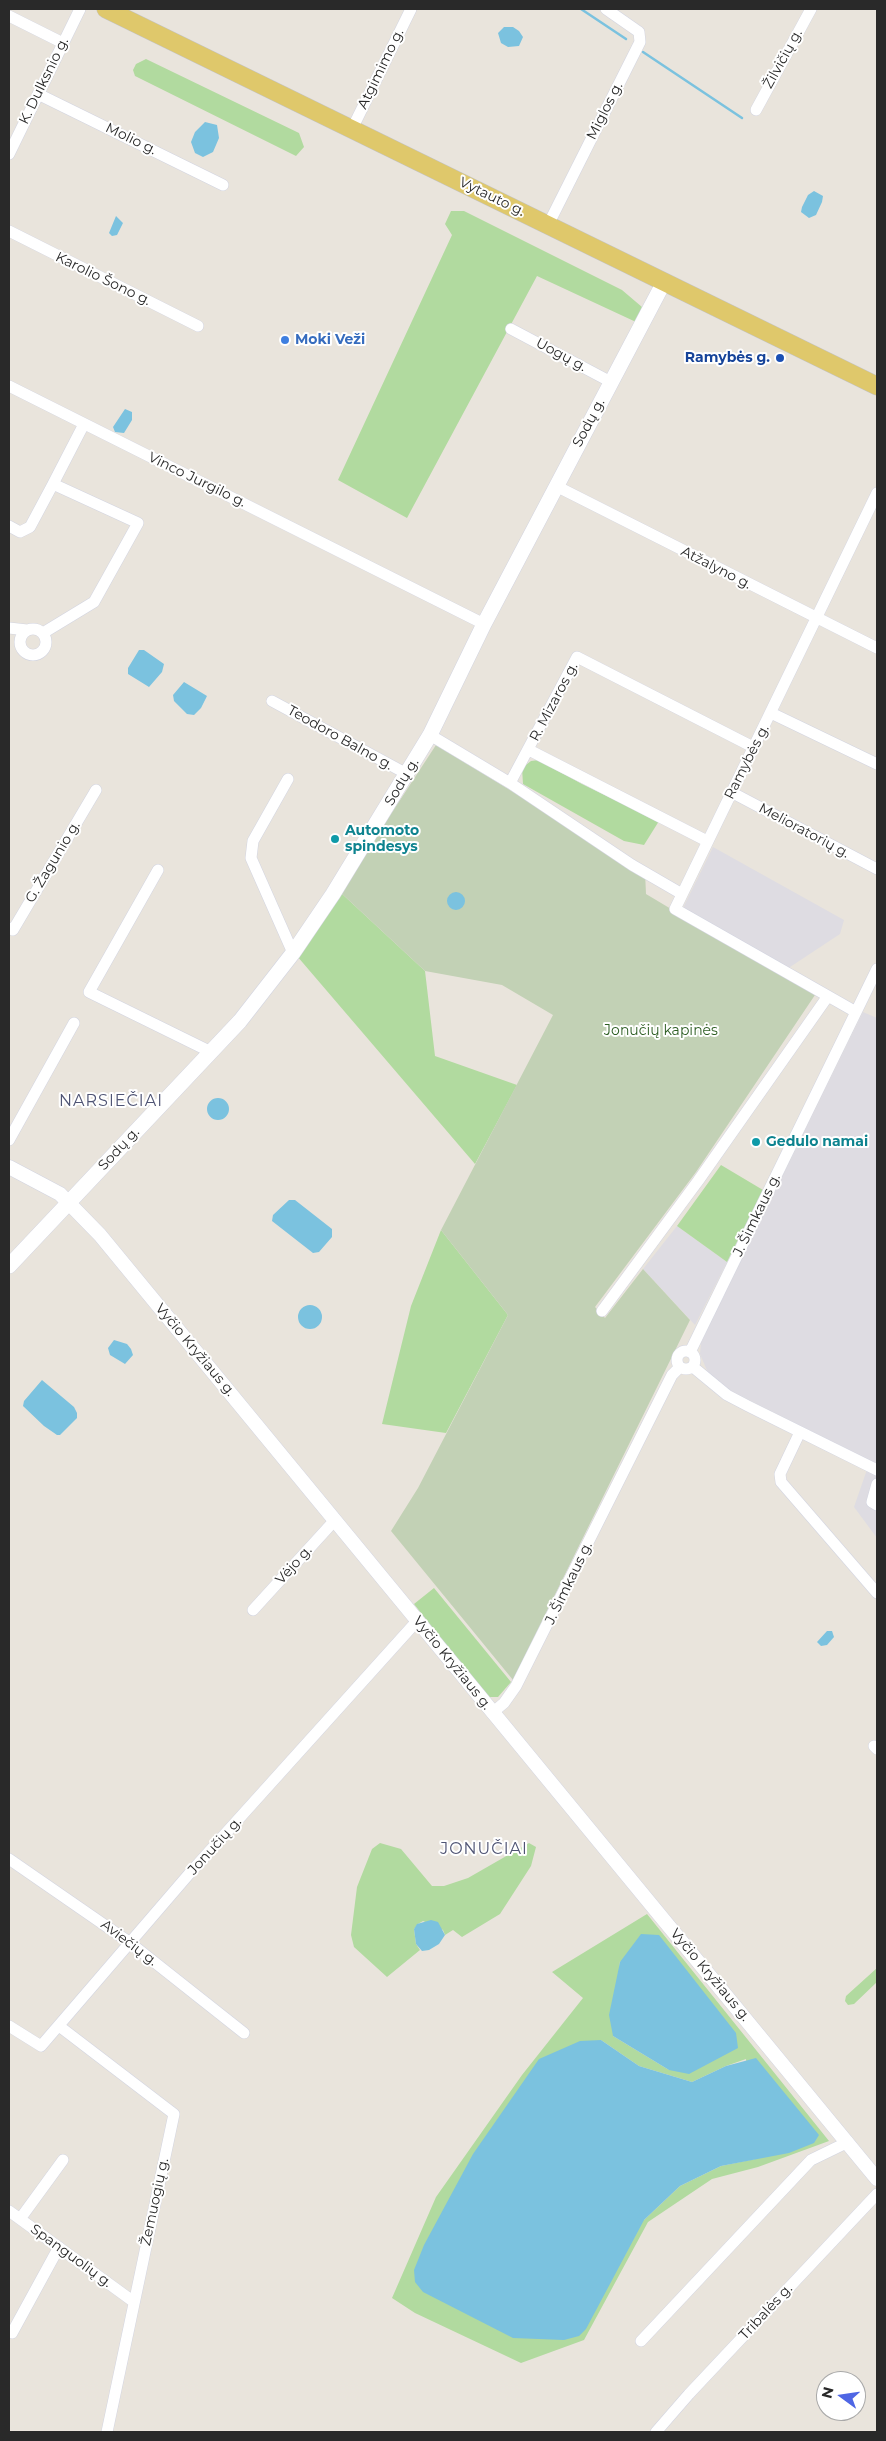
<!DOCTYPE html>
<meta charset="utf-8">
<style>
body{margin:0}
#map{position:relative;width:886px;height:2441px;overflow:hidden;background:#e9e4dc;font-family:Montserrat,sans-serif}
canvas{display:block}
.frame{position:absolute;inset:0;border:10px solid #292929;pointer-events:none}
.north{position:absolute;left:816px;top:2371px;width:50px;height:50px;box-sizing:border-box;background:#fff;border:1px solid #a9a9a9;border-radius:50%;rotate:284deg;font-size:14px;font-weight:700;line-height:20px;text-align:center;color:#292929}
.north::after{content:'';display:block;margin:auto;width:18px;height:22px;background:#4f66e4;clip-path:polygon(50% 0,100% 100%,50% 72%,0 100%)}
</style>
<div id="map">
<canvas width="886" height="2441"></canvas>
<div class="frame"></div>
<div class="north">N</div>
</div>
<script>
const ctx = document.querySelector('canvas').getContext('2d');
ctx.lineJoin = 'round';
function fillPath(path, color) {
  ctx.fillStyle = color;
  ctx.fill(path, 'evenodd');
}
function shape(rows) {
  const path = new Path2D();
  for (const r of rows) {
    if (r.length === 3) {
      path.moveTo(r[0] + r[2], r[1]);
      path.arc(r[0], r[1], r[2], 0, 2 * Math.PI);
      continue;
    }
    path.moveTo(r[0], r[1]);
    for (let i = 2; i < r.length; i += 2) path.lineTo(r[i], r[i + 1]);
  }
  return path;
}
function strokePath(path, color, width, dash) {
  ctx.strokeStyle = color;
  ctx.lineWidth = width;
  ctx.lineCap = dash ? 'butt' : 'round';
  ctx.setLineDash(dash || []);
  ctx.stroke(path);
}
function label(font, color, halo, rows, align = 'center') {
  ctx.font = font + ' Montserrat,sans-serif';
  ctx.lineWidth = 4;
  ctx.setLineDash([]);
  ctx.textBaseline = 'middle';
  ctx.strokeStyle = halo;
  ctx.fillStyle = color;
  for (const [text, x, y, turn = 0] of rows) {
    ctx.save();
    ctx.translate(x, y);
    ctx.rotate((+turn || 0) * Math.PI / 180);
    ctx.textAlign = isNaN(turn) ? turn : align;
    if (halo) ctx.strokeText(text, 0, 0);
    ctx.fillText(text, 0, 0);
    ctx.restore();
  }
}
fillPath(shape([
 [713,847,844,920,840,934,787,969,685,911,684,906],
 [863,1012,877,1018,877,1538,854,1507,870,1461,718,1384,709,1375,700,1354,701,1343,708,1328],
 [677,1226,727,1262,695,1325,643,1269]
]), '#dedce2');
fillPath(shape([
 [146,59,299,133,304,147,296,156,135,76,133,70,136,64],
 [451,211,464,211,622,290,642,307,636,322,537,276,407,518,338,480,452,235,445,224],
 [539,760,582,784,659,821,644,845,624,841,523,784,522,768,531,761],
 [340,892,425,971,435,1056,517,1085,475,1164,297,956],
 [721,1165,763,1190,727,1262,677,1226],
 [441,1230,508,1315,446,1433,382,1424,411,1306],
 [434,1588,511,1682,498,1697,487,1697,414,1604],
 [380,1843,401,1849,432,1886,444,1886,468,1878,529,1843,536,1847,531,1866,500,1914,462,1937,453,1930,445,1935,443,1930,423,1921,418,1924,414,1929,416,1944,420,1950,387,1977,354,1947,351,1935,357,1887,372,1849],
 [647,1914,829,2141,758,2167,712,2179,648,2222,584,2340,521,2363,415,2313,392,2298,436,2197,522,2075,583,1998,552,1972],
 [620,1961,669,2070,613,2036],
 [601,2040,639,2066,692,2082,726,2066,746,2059,755,2159,721,2166,680,2186,644,2220],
 [877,1968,877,1982,854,2004,848,2005,845,2001,846,1996]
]), '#b1da9f');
fillPath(shape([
 [436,745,645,872,646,894,815,995,696,1172,595,1307,605,1318,643,1269,690,1320,513,1680,391,1531,418,1488,508,1315,441,1230,553,1015,502,985,425,971,340,892]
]), '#c2d1b5');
fillPath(shape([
 [504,27,513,27,519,31,523,37,519,46,508,47,501,43,498,33],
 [205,122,217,125,219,138,213,152,203,157,195,153,191,142,195,132],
 [814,191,823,196,822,202,816,215,809,218,801,212,802,207,808,195],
 [116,216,123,223,117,235,112,236,109,233],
 [125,409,132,412,132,420,124,433,115,432,113,427],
 [139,650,144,650,164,664,162,672,149,687,128,674,128,668],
 [184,682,207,696,201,708,194,715,187,714,174,701,173,695],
 [456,901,9],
 [218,1109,11],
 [289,1200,295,1200,332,1229,332,1237,319,1252,313,1253,272,1221,273,1215],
 [310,1317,12],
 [114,1340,127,1344,131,1349,133,1355,125,1364,110,1355,108,1348],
 [42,1380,74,1407,77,1413,77,1418,60,1435,57,1435,44,1426,23,1406,24,1401],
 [827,1631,832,1631,834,1637,827,1645,821,1646,817,1642],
 [431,1920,438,1922,445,1935,439,1944,429,1950,422,1951,416,1944,414,1929,417,1924],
 [641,1934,659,1935,736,2033,738,2048,689,2074,669,2070,613,2036,609,2015,620,1962],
 [601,2040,639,2066,692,2082,726,2066,756,2058,819,2135,814,2143,789,2153,721,2166,680,2186,644,2220,586,2329,579,2336,564,2340,513,2338,423,2292,415,2282,414,2270,424,2245,473,2154,539,2059,580,2041]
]), '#7bc2df');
strokePath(shape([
 [581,9,626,39],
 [643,52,742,118]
]), '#7bc2df', 2.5);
const minor = shape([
 [9,16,63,43],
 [38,94,223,185],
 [756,110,811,9],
 [352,129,411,9],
 [9,154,80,9],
 [548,225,640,42,639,32,606,9],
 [9,231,198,326],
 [511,329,611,382],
 [9,386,484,624],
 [53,484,84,424],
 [556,486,877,648],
 [9,526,20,532,30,527,53,484,138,523,94,602,43,633],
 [9,628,27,630],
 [33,642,13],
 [272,701,407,774],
 [771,713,877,764],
 [430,735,510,783,577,657,753,747],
 [529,750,707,841],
 [288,779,253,841,251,858,293,953],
 [510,783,632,865,682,894],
 [731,792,877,869],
 [158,870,89,992,211,1052],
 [9,928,13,930,96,790],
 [856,1012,675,909,877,493],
 [9,1140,74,1023],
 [602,1311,698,1181,828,996],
 [686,1360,9],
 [690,1352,877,969],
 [693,1367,727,1395,748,1406,877,1470],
 [800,1432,780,1474,781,1482,877,1593],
 [877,1484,872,1502,877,1505],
 [253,1610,335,1520],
 [492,1713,504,1703,516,1686,672,1375,680,1367],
 [874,1746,877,1749],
 [9,1859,129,1942,244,2033],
 [9,2026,41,2046,189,1874,417,1621],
 [59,2026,174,2114,107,2432],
 [9,2211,134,2302],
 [20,2219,63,2160],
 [12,2333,59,2247],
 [641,2341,811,2160,848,2142],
 [656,2432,689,2394,877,2194]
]);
const tertiary = shape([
 [9,1167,60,1194,100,1235,877,2179]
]);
const secondary = shape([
 [9,1266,240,1021,293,953,333,894,430,735,484,624,664,282]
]);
const primary = shape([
 [106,9,877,386]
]);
strokePath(minor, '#d2d4e0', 12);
strokePath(tertiary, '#d2d4e0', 15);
strokePath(secondary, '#d2d4e0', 16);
strokePath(primary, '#c3c3c3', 19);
strokePath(minor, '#fff', 11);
strokePath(tertiary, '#fff', 14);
strokePath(secondary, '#fff', 15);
strokePath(primary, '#dfc86b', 18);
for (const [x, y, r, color] of [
 [285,340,5,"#3f7fe0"],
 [780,358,5,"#1a4fb4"],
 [335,839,5,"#0f9aa8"],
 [756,1142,5,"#0f9aa8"]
]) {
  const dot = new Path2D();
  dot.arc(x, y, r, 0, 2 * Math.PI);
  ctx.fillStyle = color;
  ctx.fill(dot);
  strokePath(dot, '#fff', 2);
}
label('14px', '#292929', '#fff', [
 ["Žilvičių g.",783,59,-61],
 ["Atgimimo g.",381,69,-64],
 ["K. Dulksnio g.",44,81,-64],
 ["Miglos g.",605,111,-63],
 ["Molio g.",131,139,26],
 ["Vytauto g.",492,197,26],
 ["Karolio Šono g.",103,279,26],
 ["Uogų g.",561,355,28],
 ["Sodų g.",589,423,-62],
 ["Vinco Jurgilo g.",197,480,26],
 ["Atžalyno g.",716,568,27],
 ["R. Mizaros g.",554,702,-62],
 ["Teodoro Balno g.",340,738,29],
 ["Ramybės g.",747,762,-63],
 ["Sodų g.",402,782,-59],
 ["Melioratorių g.",804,831,28],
 ["G. Žagunio g.",53,862,-59],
 ["Sodų g.",119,1149,-47],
 ["J. Šimkaus g.",757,1215,-64],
 ["Vyčio Kryžiaus g.",195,1350,50],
 ["Vėjo g.",294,1565,-48],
 ["J. Šimkaus g.",569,1583,-64],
 ["Vyčio Kryžiaus g.",452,1663,51],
 ["Jonučių g.",215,1846,-48],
 ["Aviečių g.",129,1943,37],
 ["Vyčio Kryžiaus g.",710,1975,50],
 ["Žemuogių g.",155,2202,-78],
 ["Spanguolių g.",71,2256,36],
 ["Tribalės g.",766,2312,-47]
]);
label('bold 14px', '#366cbe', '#fff', [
 ["Moki Veži",295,340]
], 'left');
label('bold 14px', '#164399', '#fff', [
 ["Ramybės g.",770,358]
], 'right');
label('bold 14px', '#0d838f', '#fff', [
 ["Automoto",345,831],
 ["spindesys",345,847],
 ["Gedulo namai",766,1142]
], 'left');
label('14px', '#2c5d22', '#fff', [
 ["Jonučių kapinės",661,1031]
]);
ctx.letterSpacing = '1px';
label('16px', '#4f5474', '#fff', [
 ["NARSIEČIAI",111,1101],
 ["JONUČIAI",484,1849]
]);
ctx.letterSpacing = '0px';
</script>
